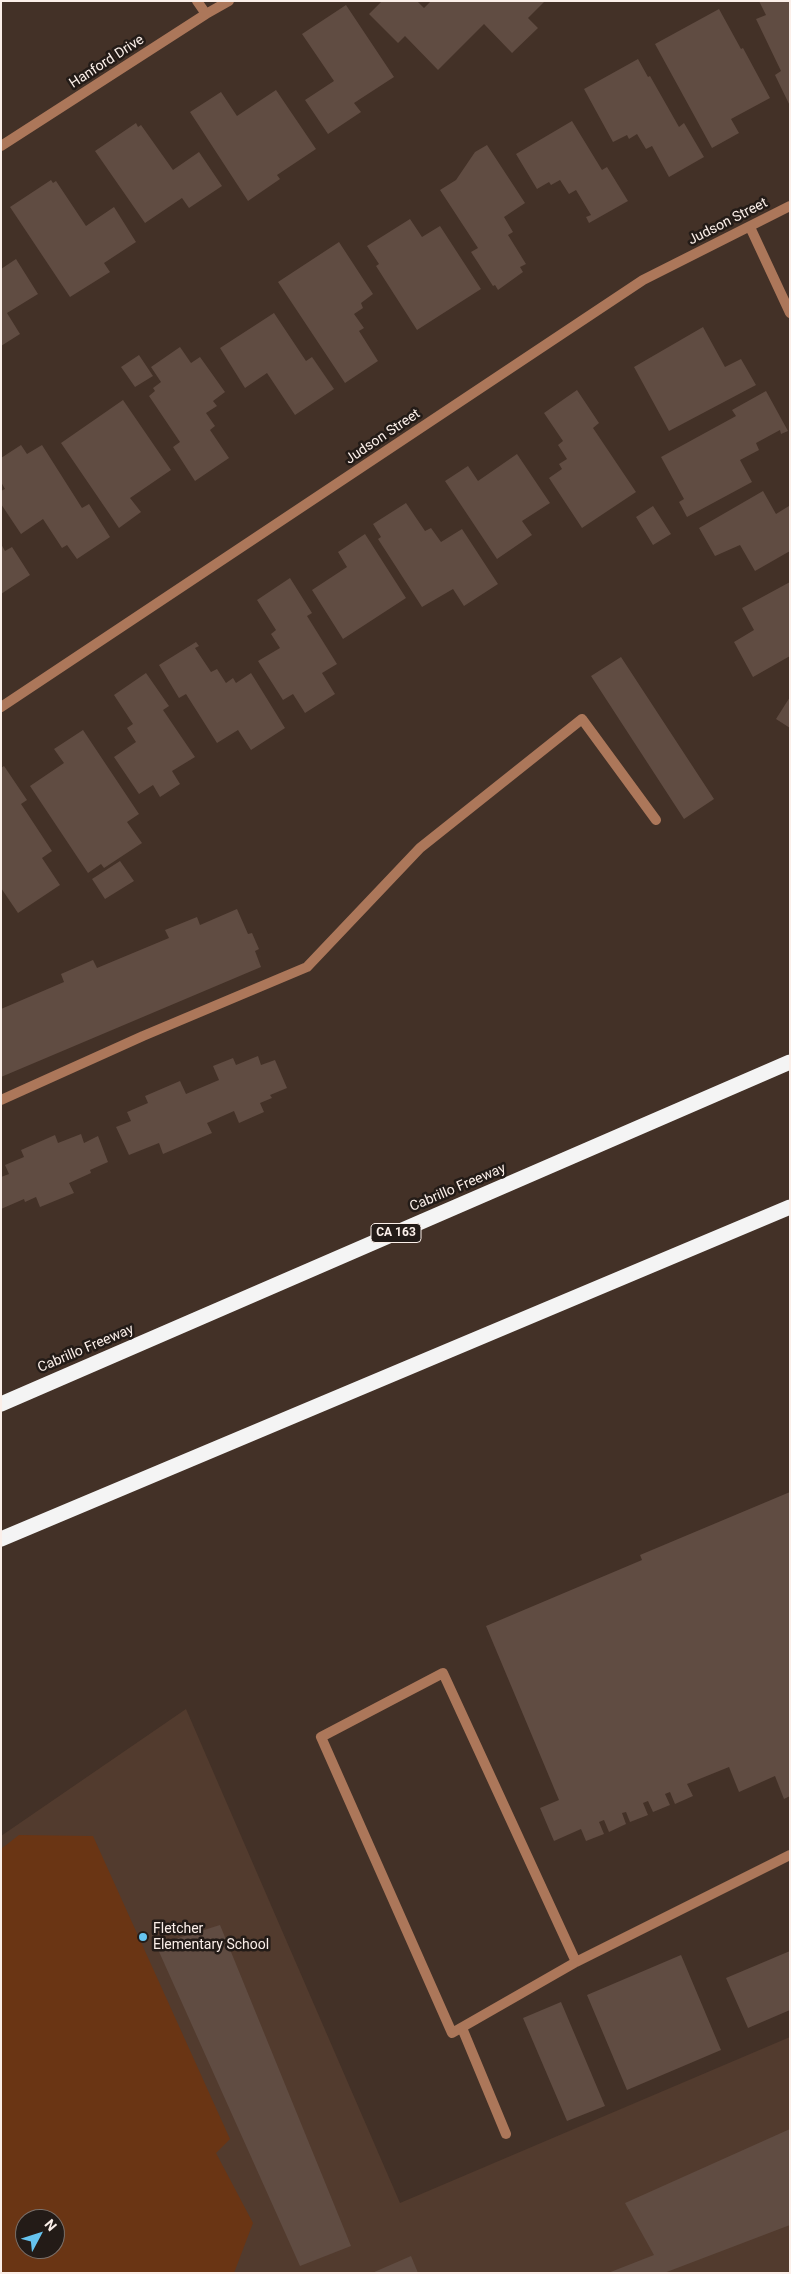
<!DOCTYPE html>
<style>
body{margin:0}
#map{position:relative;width:791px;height:2274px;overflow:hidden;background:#433127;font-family:Roboto,sans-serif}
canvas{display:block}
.frame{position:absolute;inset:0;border:2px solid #fbefe9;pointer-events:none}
.north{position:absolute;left:15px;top:2209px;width:50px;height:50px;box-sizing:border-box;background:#231b17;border:1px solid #79706b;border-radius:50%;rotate:50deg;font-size:14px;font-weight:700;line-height:20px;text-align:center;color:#fbefe9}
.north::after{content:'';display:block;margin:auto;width:18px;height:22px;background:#66c4ef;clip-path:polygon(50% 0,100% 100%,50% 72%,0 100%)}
</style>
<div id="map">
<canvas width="791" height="2274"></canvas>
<div class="frame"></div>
<div class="north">N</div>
</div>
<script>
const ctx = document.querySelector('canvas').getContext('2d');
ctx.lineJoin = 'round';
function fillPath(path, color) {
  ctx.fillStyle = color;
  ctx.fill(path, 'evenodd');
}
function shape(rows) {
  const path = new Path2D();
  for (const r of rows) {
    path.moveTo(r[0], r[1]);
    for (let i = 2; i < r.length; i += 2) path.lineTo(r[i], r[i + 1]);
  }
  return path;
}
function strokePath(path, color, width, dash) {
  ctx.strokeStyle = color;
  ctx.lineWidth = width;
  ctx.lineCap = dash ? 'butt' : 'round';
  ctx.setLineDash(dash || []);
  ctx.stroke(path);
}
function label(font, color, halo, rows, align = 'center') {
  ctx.font = font + ' Roboto,sans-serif';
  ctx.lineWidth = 5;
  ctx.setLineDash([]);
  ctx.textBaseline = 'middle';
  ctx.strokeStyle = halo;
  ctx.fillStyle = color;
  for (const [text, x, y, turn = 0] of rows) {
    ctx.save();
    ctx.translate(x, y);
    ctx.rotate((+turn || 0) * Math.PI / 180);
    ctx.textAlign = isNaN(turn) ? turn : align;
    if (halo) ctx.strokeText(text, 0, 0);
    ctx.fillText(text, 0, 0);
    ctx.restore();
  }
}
fillPath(shape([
 [186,1709,400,2203,790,2037,790,2273,1,2273,1,1836],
 [25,2219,55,2219,55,2249,25,2249]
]), '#523b2e');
fillPath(shape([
 [19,1835,93,1836,230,2139,216,2153,253,2223,234,2273,1,2273,1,1849],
 [25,2219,55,2219,55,2249,25,2249]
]), '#6a3514');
fillPath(shape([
 [382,1,417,1,424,8,431,1,545,1,528,18,538,28,512,53,484,24,438,70,405,36,398,43,369,14],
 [759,1,790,1,790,106,775,75,781,71,756,19,766,15],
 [346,5,394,77,354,103,361,112,328,134,305,100,334,81,302,34],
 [719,9,741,49,743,48,770,98,731,119,739,133,712,148,655,44],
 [638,59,648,77,650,76,679,127,684,123,704,157,669,177,652,146,646,149,637,134,629,139,627,135,613,142,584,89],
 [276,90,316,149,277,175,280,179,248,201,190,112,221,92,237,116],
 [572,121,602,170,607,167,628,201,589,223,586,217,591,215,576,190,569,194,560,180,551,185,549,182,537,189,516,154],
 [136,123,138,127,141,125,173,170,199,152,222,186,189,208,182,198,145,223,95,151],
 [487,145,525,203,504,217,513,232,508,235,526,264,520,267,523,272,498,290,495,285,493,286,471,252,478,248,440,190,456,180,475,152],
 [51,180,53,183,56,181,86,226,114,207,136,242,104,263,110,272,70,297,10,207],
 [410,219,422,237,440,226,481,289,417,330,376,266,379,264,367,246],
 [339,242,373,294,361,303,363,308,354,314,364,328,359,331,378,361,345,383,278,282],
 [16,259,38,294,7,313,20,334,1,346,1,269],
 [274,313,306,361,312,357,334,389,295,415,267,373,245,388,220,348],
 [703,327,725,367,741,359,756,385,669,431,634,367],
 [180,347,191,363,200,357,225,392,213,401,217,406,206,413,215,426,210,430,229,458,195,481,173,447,180,442,149,396,155,391,153,388,161,382,151,367],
 [139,355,153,376,135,387,121,367],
 [577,390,599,423,593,428,636,492,582,528,549,478,562,469,559,464,567,459,558,445,563,441,544,413],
 [766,391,788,431,781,434,780,430,756,443,759,450,740,460,752,482,687,517,679,502,684,499,661,457,736,416,732,410],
 [123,400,171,470,130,498,141,512,119,528,61,443],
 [21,445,27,454,42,445,82,508,89,504,110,537,77,559,67,545,62,548,43,519,21,534,1,504,1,491,5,489,1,482,1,458],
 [517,454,550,503,522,521,532,535,497,559,445,481,468,466,478,481],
 [763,491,776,514,789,506,790,508,790,551,755,571,740,545,715,556,699,528],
 [406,503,425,531,431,528,441,542,462,529,498,584,464,606,453,589,422,607,378,539,381,537,373,524],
 [653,506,671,534,653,545,636,517],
 [365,534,406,598,343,639,312,590,347,567,338,552],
 [1,544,5,551,12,547,30,575,1,594],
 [290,578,312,613,307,616,337,664,322,673,335,694,305,713,293,694,283,700,258,661,280,648,271,634,276,630,257,600],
 [790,582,790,656,753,677,734,642,754,630,742,608],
 [196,642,199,646,195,648,211,672,217,669,226,683,233,678,236,683,251,673,285,728,251,750,238,730,217,743,186,694,179,698,159,665],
 [621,657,714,799,684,819,591,676],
 [146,673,169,706,163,710,195,757,172,771,180,784,160,797,153,785,139,794,114,757,136,742,127,728,133,724,114,695],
 [790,697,790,728,776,719],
 [83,730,139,814,127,822,142,843,104,868,101,864,88,873,30,786,64,763,54,749],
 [4,766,27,800,21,804,52,851,42,858,60,885,18,913,1,888,1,768],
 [120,861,134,881,105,899,92,879],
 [237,909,248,934,252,933,259,949,255,951,261,967,1,1077,1,1009,64,982,61,974,93,960,97,968,169,938,165,930,197,917,200,925],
 [258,1056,261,1065,275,1060,287,1088,270,1095,272,1098,260,1103,264,1112,239,1123,234,1111,207,1123,212,1133,163,1154,159,1143,129,1155,116,1127,131,1121,127,1112,148,1103,145,1096,180,1081,186,1094,219,1080,213,1066,233,1058,236,1065],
 [81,1134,84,1143,98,1136,108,1162,90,1170,91,1173,69,1183,74,1193,40,1207,36,1197,25,1202,24,1199,1,1209,1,1177,9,1174,5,1165,24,1157,21,1150,55,1135,58,1143],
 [790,1492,790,1796,784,1799,775,1776,739,1792,729,1767,687,1784,693,1796,675,1804,670,1792,665,1794,670,1805,653,1812,648,1801,643,1803,648,1815,630,1822,626,1812,622,1813,626,1824,609,1832,604,1820,599,1822,604,1834,586,1841,581,1829,554,1841,540,1808,559,1800,486,1626,642,1560,640,1555],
 [220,1925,351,2246,300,2266,156,1945],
 [790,1951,790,2010,748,2028,726,1978],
 [681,1955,721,2050,627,2090,587,1995],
 [561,2002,605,2106,567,2121,523,2018],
 [790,2129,790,2225,664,2273,608,2273,654,2255,625,2203],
 [411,2256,418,2273,372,2273]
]), '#604c42');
strokePath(shape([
 [1,1100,143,1036,307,967,420,848,582,719,656,820],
 [576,1962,443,1673,321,1737,452,2033,576,1962,790,1855],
 [462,2028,506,2134]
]), '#ac775a', 10);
strokePath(shape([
 [197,1,206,14],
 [1,146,206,14,229,1],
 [750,227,790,313],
 [1,707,643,280,790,206]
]), '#ac775a', 10);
strokePath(shape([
 [1,1404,790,1062],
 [1,1539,790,1207]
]), '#f4f4f4', 15);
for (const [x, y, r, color] of [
 [143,1937,5,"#66c4ef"]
]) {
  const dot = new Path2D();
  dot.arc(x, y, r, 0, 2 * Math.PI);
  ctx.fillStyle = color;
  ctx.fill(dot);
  strokePath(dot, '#231b17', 2);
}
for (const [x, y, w] of [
 [396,1233,50]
]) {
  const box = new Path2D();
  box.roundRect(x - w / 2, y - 9.5, w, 19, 4);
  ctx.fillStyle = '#231b17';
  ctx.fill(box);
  strokePath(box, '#fbefe9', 1);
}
label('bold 12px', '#fbefe9', null, [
 ["CA 163",396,1233]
]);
label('14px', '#fbefe9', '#231b17', [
 ["Hanford Drive",107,62,-33],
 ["Judson Street",728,222,-27],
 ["Judson Street",383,437,-34],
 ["Cabrillo Freeway",458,1188,-23],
 ["Cabrillo Freeway",86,1349,-23]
]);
label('14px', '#fbefe9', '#231b17', [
 ["Fletcher",153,1929],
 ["Elementary School",153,1945]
], 'left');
</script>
